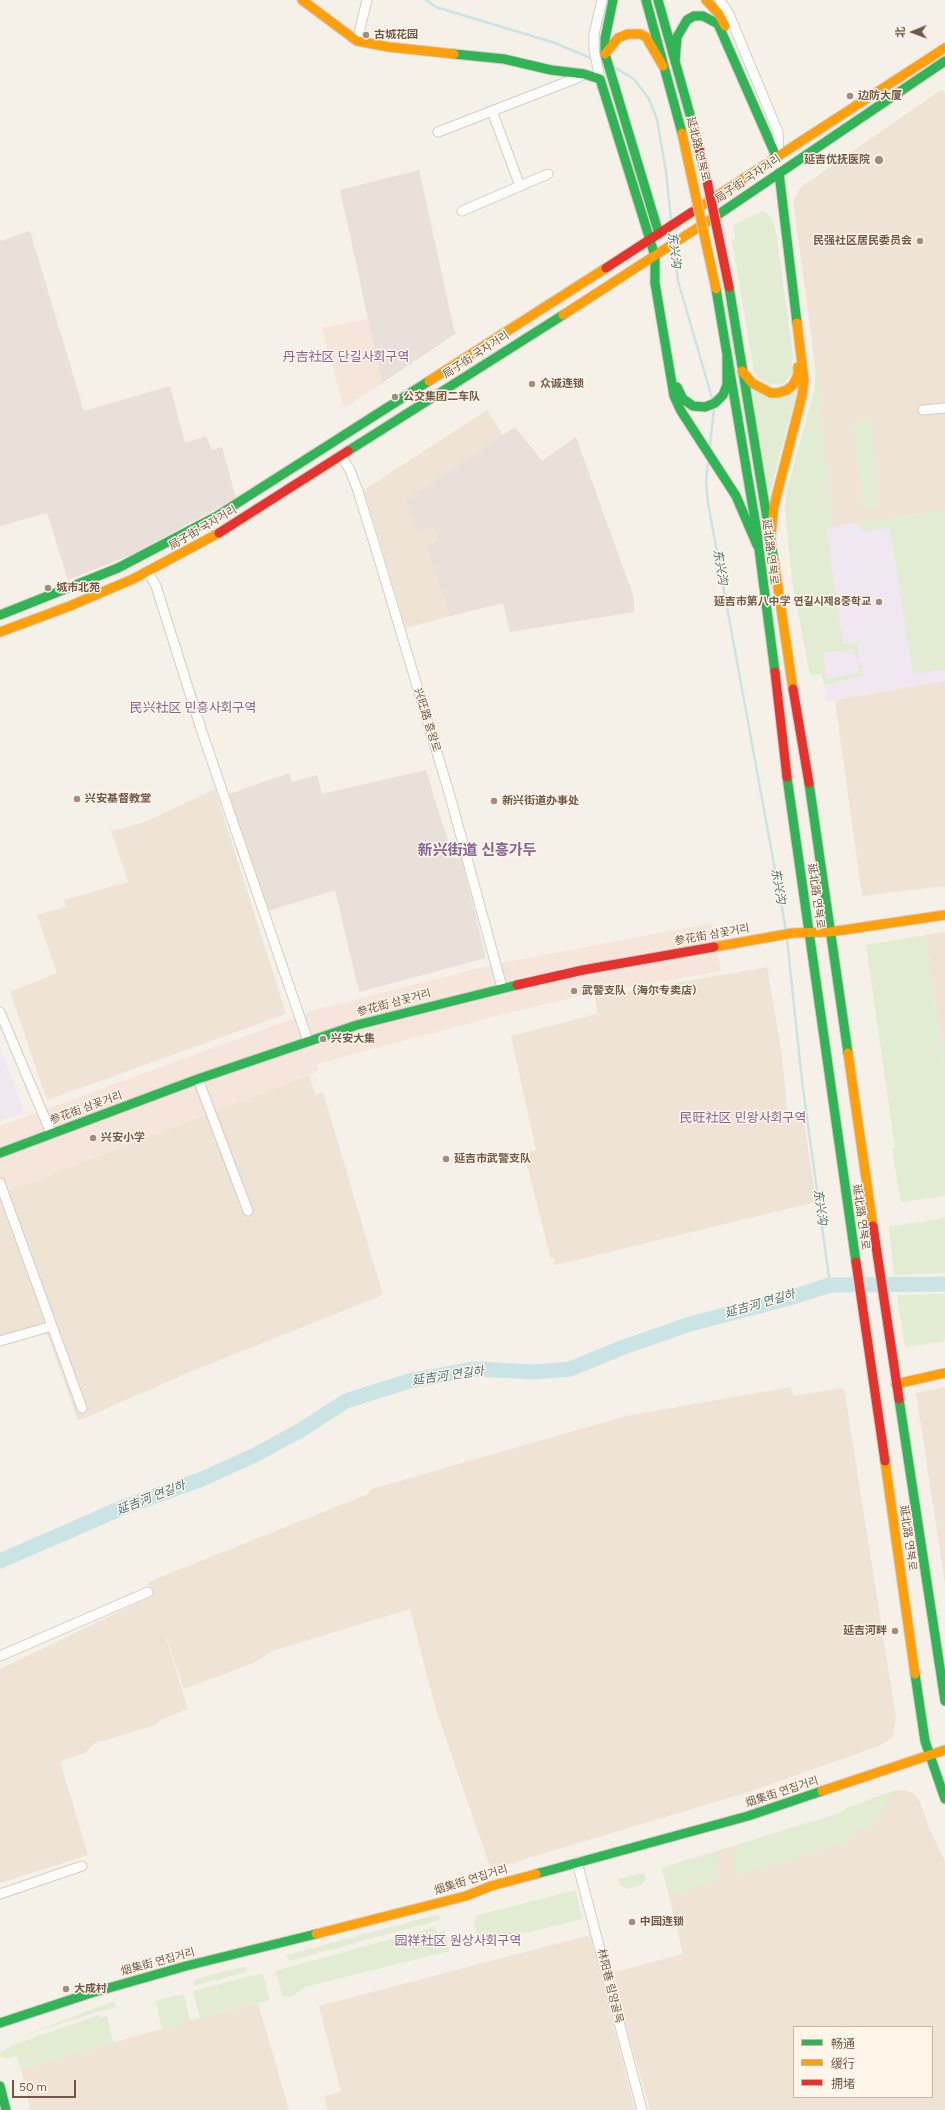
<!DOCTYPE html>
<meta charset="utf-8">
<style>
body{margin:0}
#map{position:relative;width:945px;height:2110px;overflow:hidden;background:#f5f0e8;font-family:Figtree,"Noto Sans SC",sans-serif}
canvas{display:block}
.legend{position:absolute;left:793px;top:2026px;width:140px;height:72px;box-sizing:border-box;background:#fff5e8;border:1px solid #c7b6a8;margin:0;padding:5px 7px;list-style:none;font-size:12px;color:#725849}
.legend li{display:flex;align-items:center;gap:8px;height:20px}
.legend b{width:20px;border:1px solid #c7b6a8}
.north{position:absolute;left:893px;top:12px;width:40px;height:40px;-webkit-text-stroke:3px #fff5e8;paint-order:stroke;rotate:269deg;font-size:11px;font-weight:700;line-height:16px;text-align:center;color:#725849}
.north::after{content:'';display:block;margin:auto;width:14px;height:18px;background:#725849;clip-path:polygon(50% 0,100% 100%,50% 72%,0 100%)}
.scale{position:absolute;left:12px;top:2080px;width:64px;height:18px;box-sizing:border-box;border:2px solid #725849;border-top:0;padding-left:5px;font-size:12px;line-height:14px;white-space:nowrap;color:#725849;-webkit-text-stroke:3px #fff5e8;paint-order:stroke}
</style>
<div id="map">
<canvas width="945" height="2110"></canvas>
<ul class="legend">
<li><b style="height:5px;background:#30b455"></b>畅通</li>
<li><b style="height:5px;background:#ff9f0a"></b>缓行</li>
<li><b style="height:5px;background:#e5322d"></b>拥堵</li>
</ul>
<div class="north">北</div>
<div class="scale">50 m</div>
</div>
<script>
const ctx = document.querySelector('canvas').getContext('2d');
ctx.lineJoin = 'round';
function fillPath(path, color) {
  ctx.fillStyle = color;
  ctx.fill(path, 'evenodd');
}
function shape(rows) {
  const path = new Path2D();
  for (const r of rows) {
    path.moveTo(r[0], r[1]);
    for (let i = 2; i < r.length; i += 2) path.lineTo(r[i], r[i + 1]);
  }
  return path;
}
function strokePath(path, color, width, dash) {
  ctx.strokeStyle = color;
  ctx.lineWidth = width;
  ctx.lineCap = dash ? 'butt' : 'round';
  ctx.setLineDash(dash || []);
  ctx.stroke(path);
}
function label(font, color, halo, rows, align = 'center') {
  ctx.font = font + ' Figtree,"Noto Sans SC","Noto Sans KR",sans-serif';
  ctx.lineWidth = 3;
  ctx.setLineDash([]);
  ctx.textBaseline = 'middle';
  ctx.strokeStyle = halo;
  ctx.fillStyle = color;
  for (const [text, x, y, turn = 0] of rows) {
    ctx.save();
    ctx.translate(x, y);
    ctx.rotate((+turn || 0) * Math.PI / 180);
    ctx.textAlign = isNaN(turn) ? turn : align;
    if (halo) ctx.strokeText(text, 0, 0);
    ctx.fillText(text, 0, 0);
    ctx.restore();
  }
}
fillPath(shape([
 [941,90,945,92,945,510,833,527,811,332,793,201,801,187],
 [487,410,503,435,406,499,417,532,434,527,439,542,426,546,450,616,406,628,364,490],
 [945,681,945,886,862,896,835,700],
 [215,789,286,1014,47,1100,10,992,57,973,37,915,66,907,64,900,128,882,111,831,148,821],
 [945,932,945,1069,925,935],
 [767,967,782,1055,788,1118,803,1116,816,1202,555,1265,554,1258,551,1259,524,1153,536,1150,511,1036,597,1014,595,997],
 [309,1075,315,1095,323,1092,383,1295,185,1374,78,1421,47,1333,0,1346,0,1194],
 [791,1387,793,1396,844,1388,896,1718,893,1737,881,1745,749,1792,491,1869,436,1710,410,1609,272,1651,253,1663,184,1689,162,1625,188,1709,161,1719,156,1725,95,1743,85,1753,60,1761,88,1855,0,1883,0,1669,152,1596,148,1582,368,1494,372,1489,626,1416],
 [945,1387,945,1584,916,1393],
 [902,1790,912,1792,920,1802,929,1828,945,1861,945,2110,650,2110,611,1973,683,1954,662,1868,840,1813,847,1808,893,1791],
 [794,2027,932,2027,932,2097,794,2097],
 [590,1935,635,2110,328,2110,324,2096,341,2092,319,2006],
 [258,2003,289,2110,30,2110,21,2069,200,2018]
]), '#efe3d5');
fillPath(shape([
 [368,319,382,383,344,408,322,328],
 [712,923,721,971,583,995,500,1015,317,1064,319,1070,309,1075,0,1194,0,1126,319,1009,487,966]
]), '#f6e5db');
fillPath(shape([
 [419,170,455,334,382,383,340,190],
 [30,231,84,411,170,386,185,443,206,436,212,450,222,447,236,498,133,554,68,580,47,513,0,526,0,241],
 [515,427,542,461,576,437,634,598,634,612,510,632,503,603,450,616,426,546,439,541,434,527,417,532,406,499],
 [426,770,453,858,461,857,486,958,359,992,335,890,265,912,229,794,289,773,292,782,317,775,322,794]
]), '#e8e0d9');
fillPath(shape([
 [945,510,945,681,826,701,802,531],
 [0,1047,24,1113,0,1121]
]), '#f1e7f0');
fillPath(shape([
 [763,211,771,217,776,232,793,356,792,373,785,382,779,385,763,382,754,372,732,240,735,239,733,225],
 [816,370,833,527,826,528,843,645,857,643,859,657,855,657,854,649,823,653,826,679,858,673,858,665,862,665,864,676,824,685,822,674,810,675,792,581,785,509,786,494,814,391],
 [751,388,793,391,796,394,769,496],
 [871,421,880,509,870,510,862,507,852,423],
 [945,510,945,669,913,674,890,528,860,531,859,523],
 [925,935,945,1069,945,1196,901,1202,892,1149,895,1148,866,945],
 [945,1218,945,1273,894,1275,889,1227],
 [945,1294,945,1341,905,1347,897,1295],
 [893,1791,874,1824,851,1833,852,1840,735,1877,733,1861,737,1845,840,1813,847,1808],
 [716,1851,714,1864,717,1881,669,1896,662,1868],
 [644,1873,646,1879,641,1885,627,1889,620,1885,618,1879],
 [576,1890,582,1919,479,1944,474,1922,477,1915],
 [436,1915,439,1915,440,1920,288,1961,286,1955],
 [435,1927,438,1933,444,1930,450,1951,305,1987,293,1996,283,1997,275,1971],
 [245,1966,246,1972,193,1986,193,1982,197,1979],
 [259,1974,263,1974,270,2000,200,2018,193,1991],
 [184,1994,190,2021,162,2029,156,2001],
 [114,2001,116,2007,100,2011,23,2036],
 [99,2015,100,2018,107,2016,113,2043,21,2069,17,2056,6,2058,0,2056,0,2053,13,2045]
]), '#e1ecd3');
strokePath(shape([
 [426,0,436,7,555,43,593,59],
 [614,67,634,79,649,99,657,119,666,172,671,219],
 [674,250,678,281,712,398],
 [710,445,714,409],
 [708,462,706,482,708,503,786,930],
 [787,939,802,1081,830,1285]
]), '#cae3e5', 2.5);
strokePath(shape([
 [0,1561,124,1507,200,1480,255,1455,301,1430,346,1401,409,1381,475,1369,534,1372,570,1369,624,1347,690,1324,790,1298,830,1285,945,1284]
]), '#cae3e5', 15);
const street = shape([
 [720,0,729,14,778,132,779,154],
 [357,41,367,0],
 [600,79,594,50,594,34,602,0],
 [492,111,520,186],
 [438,132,577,78,584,74],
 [462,211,548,174],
 [923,410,945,408],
 [341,456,350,470,358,491,378,556,450,796,502,987],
 [148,572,156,586,202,732,308,1041],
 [0,1012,51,1133],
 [198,1079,248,1211],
 [0,1183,82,1408],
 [0,1341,52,1326],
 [0,1656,148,1592],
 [577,1862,642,2110],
 [0,1894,82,1866]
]);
const fast = shape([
 [613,0,605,39,605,54,659,234],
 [646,0,682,133],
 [658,0,694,129],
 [454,54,504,59,551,70,584,74,600,79,655,256],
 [675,62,677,37,687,20,694,16,703,16,718,24,776,156],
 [779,173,797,323],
 [716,216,945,61],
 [655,256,655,283,674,396,681,411,736,496,757,545],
 [729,287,774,561],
 [716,289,756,526,775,672],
 [677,387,683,399,693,406,705,407,715,403,723,395,727,385,727,353],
 [348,451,563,315],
 [0,615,118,568,217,516,429,381],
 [787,777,856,1262],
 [809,783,848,1053],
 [0,1153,198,1079,357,1025,517,985],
 [899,1399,945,1701],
 [915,1674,925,1741,945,1799],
 [536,1874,748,1816,822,1791],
 [0,2023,91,1993,186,1966,316,1934],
 [0,2086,6,2110]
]);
const slow = shape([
 [302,0,357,41,389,47,454,54],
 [706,0,718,13,725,26],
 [605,54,618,38,628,34,640,34,646,37,663,66],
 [692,212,945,48],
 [563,315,716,216],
 [742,371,752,383,771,393,778,393,787,390,793,385,798,375,798,367],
 [429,381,606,268],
 [770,544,774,506,802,396,804,380,797,323],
 [774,561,793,689],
 [0,632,70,606,133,579,219,533],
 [714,947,793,933,830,932,945,915],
 [848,1053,873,1226],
 [896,1384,945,1373],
 [885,1461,915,1674],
 [822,1791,945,1750],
 [316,1934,466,1896,491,1886,536,1874]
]);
const jam = shape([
 [606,268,692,212],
 [219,533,348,451],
 [775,672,787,777],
 [793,689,809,783],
 [517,985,583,970,714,947],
 [873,1226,899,1399],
 [856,1262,885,1461]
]);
strokePath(street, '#d4cdc6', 11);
strokePath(fast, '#d4ccc4', 11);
strokePath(slow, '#d4ccc4', 11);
strokePath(jam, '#d4ccc4', 11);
strokePath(street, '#fefdfc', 9);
strokePath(fast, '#30b455', 9);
strokePath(slow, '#ff9f0a', 9);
strokePath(jam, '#e5322d', 9);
const slowBridge = shape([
 [682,133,716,289]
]);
const jamBridge = shape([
 [694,129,705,171,729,287]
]);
strokePath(slowBridge, '#d4ccc4', 11, []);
strokePath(jamBridge, '#d4ccc4', 11, []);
strokePath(slowBridge, '#ff9f0a', 9);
strokePath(jamBridge, '#e5322d', 9);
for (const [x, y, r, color] of [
 [366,35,4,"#a08d81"],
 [850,96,4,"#a08d81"],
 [879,160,5,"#a08d81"],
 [920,241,4,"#a08d81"],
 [532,384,4,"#a08d81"],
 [395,397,4,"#a08d81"],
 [48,588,4,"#a08d81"],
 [879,602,4,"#a08d81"],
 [77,799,4,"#a08d81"],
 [494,801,4,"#a08d81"],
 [574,991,4,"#a08d81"],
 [323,1039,4,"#a08d81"],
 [93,1138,4,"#a08d81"],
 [446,1159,4,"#a08d81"],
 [895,1631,4,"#a08d81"],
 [632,1922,4,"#a08d81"],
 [66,1989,4,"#a08d81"]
]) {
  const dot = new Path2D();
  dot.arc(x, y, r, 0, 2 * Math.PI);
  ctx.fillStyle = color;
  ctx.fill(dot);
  strokePath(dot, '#fff5e8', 1.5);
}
label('bold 11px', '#725849', '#fff5e8', [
 ["古城花园",374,35],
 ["边防大厦",858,96],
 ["延吉优抚医院",870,160,"right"],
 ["民强社区居民委员会",912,241,"right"],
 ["众诚连锁",540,384],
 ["公交集团二车队",403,397],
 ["城市北苑",56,588],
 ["延吉市第八中学 연길시제8중학교",871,602,"right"],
 ["兴安基督教堂",85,799],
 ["新兴街道办事处",502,801],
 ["武警支队（海尔专卖店）",582,991],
 ["兴安大集",331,1039],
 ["兴安小学",101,1138],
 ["延吉市武警支队",454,1159],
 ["延吉河畔",887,1631,"right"],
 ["中园连锁",640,1922],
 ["大成村",74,1989]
], 'left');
label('11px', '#725849', '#fff5e8', [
 ["延北路 연북로",698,149,76],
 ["局子街 국자거리",748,179,-34],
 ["局子街 국자거리",476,355,-33],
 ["局子街 국자거리",203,528,-30],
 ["延北路 연북로",770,552,83],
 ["兴旺路 흥왕로",427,720,73],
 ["延北路 연북로",816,896,82],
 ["参花街 삼꽃거리",712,935,-10],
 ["参花街 삼꽃거리",394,1003,-15],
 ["参花街 삼꽃거리",86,1108,-20],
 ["延北路 연북로",861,1217,82],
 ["延北路 연북로",908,1538,82],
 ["烟集街 연집거리",782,1792,-18],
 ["烟集街 연집거리",471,1880,-17],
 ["烟集街 연집거리",158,1962,-15],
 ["林阳巷 림양골목",610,1986,76]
]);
label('italic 12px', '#40747f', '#fff5e8', [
 ["东兴沟",674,250,83],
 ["东兴沟",720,567,80],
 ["东兴沟",778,886,80],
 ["东兴沟",820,1207,82],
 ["延吉河 연길하",760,1304,-16],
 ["延吉河 연길하",448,1376,-8],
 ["延吉河 연길하",151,1498,-21]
]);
label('13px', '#856596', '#fff5e8', [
 ["丹吉社区 단길사회구역",346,357],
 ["民兴社区 민흥사회구역",193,708],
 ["民旺社区 민왕사회구역",743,1118],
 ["园祥社区 원상사회구역",458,1941]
]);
label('bold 15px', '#856596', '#fff5e8', [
 ["新兴街道 신흥가두",477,851]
]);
</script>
